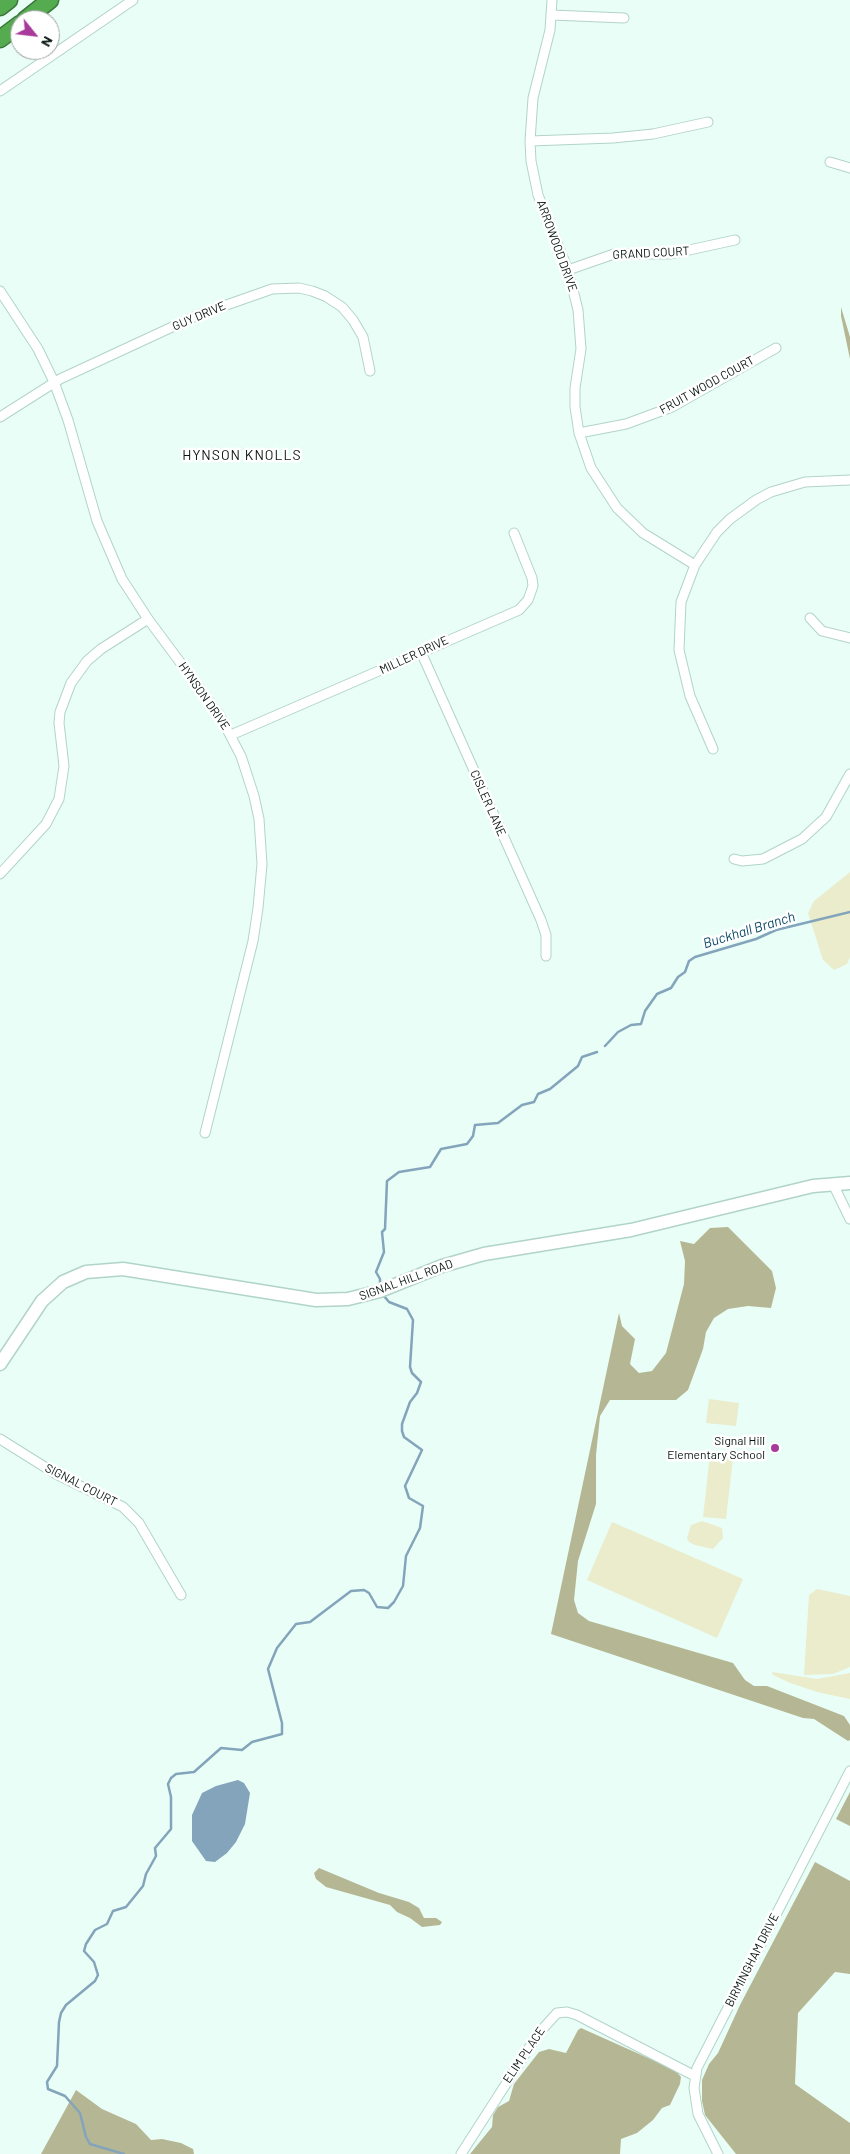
<!DOCTYPE html>
<style>
body{margin:0}
#map{position:relative;width:850px;height:2154px;overflow:hidden;background:#e9fef7;font-family:Barlow,sans-serif}
canvas{display:block}
.north{position:absolute;left:10px;top:10px;width:50px;height:50px;box-sizing:border-box;background:#fff;border:1px solid #9da2a0;border-radius:50%;rotate:119deg;font-size:14px;font-weight:700;line-height:20px;text-align:center;color:#091612}
.north::after{content:'';display:block;margin:auto;width:18px;height:22px;background:#a73a9a;clip-path:polygon(50% 0,100% 100%,50% 72%,0 100%)}
</style>
<div id="map">
<canvas width="850" height="2154"></canvas>
<div class="north">N</div>
</div>
<script>
const ctx = document.querySelector('canvas').getContext('2d');
ctx.lineJoin = 'round';
function fillPath(path, color) {
  ctx.fillStyle = color;
  ctx.fill(path, 'evenodd');
}
function shape(rows) {
  const path = new Path2D();
  for (const r of rows) {
    path.moveTo(r[0], r[1]);
    for (let i = 2; i < r.length; i += 2) path.lineTo(r[i], r[i + 1]);
  }
  return path;
}
function strokePath(path, color, width, dash) {
  ctx.strokeStyle = color;
  ctx.lineWidth = width;
  ctx.lineCap = dash ? 'butt' : 'round';
  ctx.setLineDash(dash || []);
  ctx.stroke(path);
}
function label(font, color, halo, rows, align = 'center') {
  ctx.font = font + ' Barlow,sans-serif';
  ctx.lineWidth = 5;
  ctx.setLineDash([]);
  ctx.textBaseline = 'middle';
  ctx.strokeStyle = halo;
  ctx.fillStyle = color;
  for (const [text, x, y, turn = 0] of rows) {
    ctx.save();
    ctx.translate(x, y);
    ctx.rotate((+turn || 0) * Math.PI / 180);
    ctx.textAlign = isNaN(turn) ? turn : align;
    if (halo) ctx.strokeText(text, 0, 0);
    ctx.fillText(text, 0, 0);
    ctx.restore();
  }
}
fillPath(shape([
 [850,872,850,957,847,964,834,970,823,960,808,913,814,901],
 [709,1399,739,1403,736,1426,706,1423],
 [710,1455,733,1458,726,1519,703,1517],
 [702,1521,722,1528,723,1538,713,1549,695,1545,689,1542,687,1538,691,1525],
 [612,1522,743,1579,717,1638,587,1580],
 [817,1589,850,1596,850,1667,833,1674,804,1675,809,1595],
 [772,1672,817,1679,850,1673,850,1699,817,1692,788,1682,773,1675]
]), '#eaeccb');
fillPath(shape([
 [841,307,850,337,850,359,841,316],
 [728,1227,772,1271,776,1288,771,1308,748,1306,728,1309,714,1318,706,1332,703,1349,688,1390,676,1400,610,1400,600,1416,596,1455,596,1504,578,1561,574,1600,578,1613,589,1621,733,1663,745,1680,754,1686,767,1686,844,1716,850,1725,850,1740,848,1741,814,1719,803,1718,551,1634,619,1313,622,1326,635,1339,630,1364,639,1373,652,1371,666,1353,684,1284,685,1261,680,1241,694,1244,710,1228],
 [850,1792,850,1826,836,1819],
 [815,1862,850,1881,850,1974,835,1972,798,2013,795,2084,850,2123,850,2154,736,2154,705,2115,702,2101,702,2080,709,2064,718,2053,740,2005],
 [319,1868,379,1893,409,1902,419,1908,424,1918,436,1918,442,1922,440,1925,422,1927,410,1918,397,1912,390,1905,326,1887,316,1879,314,1873],
 [581,2028,675,2070,681,2077,680,2084,670,2105,662,2108,653,2120,637,2133,621,2139,620,2154,470,2154,492,2127,493,2115,498,2107,509,2101,514,2084,539,2052,549,2049,566,2053,578,2030],
 [76,2090,102,2109,136,2124,151,2140,162,2139,181,2143,193,2149,194,2154,41,2154]
]), '#b5b794');
fillPath(shape([
 [238,1780,244,1783,250,1793,245,1824,236,1842,227,1853,215,1862,206,1861,192,1841,192,1815,202,1793,216,1786]
]), '#83a4ba');
strokePath(shape([
 [605,1046,618,1032,631,1025,641,1024,645,1011,657,994,671,988,678,977,685,972,689,961,695,957,756,939,776,930,850,912],
 [380,1286,380,1279,376,1272,384,1252,382,1232,385,1229,387,1181,399,1172,430,1167,441,1149,467,1144,473,1136,475,1125,498,1123,522,1105,534,1102,538,1094,550,1089,578,1066,582,1057,597,1052],
 [124,2154,90,2144,86,2137,80,2113,65,2096,48,2089,47,2082,57,2066,59,2022,61,2013,66,2005,95,1981,98,1975,94,1962,84,1951,86,1944,95,1930,107,1924,113,1911,126,1907,143,1886,146,1874,156,1856,155,1848,171,1829,171,1797,168,1784,171,1778,176,1774,194,1772,221,1748,242,1750,252,1742,282,1734,282,1723,268,1669,277,1648,296,1624,310,1622,351,1591,364,1590,369,1593,377,1607,388,1608,394,1602,403,1586,406,1556,420,1528,423,1506,409,1498,405,1486,422,1450,404,1437,402,1431,402,1424,410,1402,417,1393,421,1382,412,1373,410,1367,413,1320,407,1309,389,1302,384,1296]
]), '#83a4ba', 2.5);
const street = shape([
 [552,0,550,30,533,98,530,141,531,161,538,195,568,270,578,310,581,349,575,388,575,407,579,433,591,468,617,508,643,533,695,565],
 [552,15,624,18],
 [0,91,133,0],
 [530,141,613,138,653,134,708,122],
 [830,162,850,168],
 [568,270,614,254,671,254,735,240],
 [0,291,38,349,54,382,68,420,97,521,122,579,148,619,220,716,241,756,254,796,259,819,262,864,258,908,253,941,205,1133],
 [0,417,60,379,198,315,272,289,299,288,312,291,325,296,342,307,353,320,363,337,370,371],
 [579,433,626,424,672,407,776,348],
 [810,618,822,631,850,638],
 [421,652,541,920,546,935,546,956],
 [231,735,519,610,528,600,533,586,532,578,514,533],
 [713,749,690,696,679,650,681,602,695,565,717,532,730,519,756,500,771,492,805,482,850,480],
 [734,859,742,861,763,859,802,839,826,817,850,774],
 [0,874,46,824,59,799,64,766,59,723,60,712,71,683,87,661,101,649,148,619],
 [833,1184,850,1219],
 [0,1439,56,1474,123,1507,139,1523,181,1595],
 [461,2154,538,2034,557,2013,567,2012,577,2015,695,2076],
 [718,2154,698,2114,694,2088,697,2068,850,1771]
]);
const secondary = shape([
 [0,1364,42,1301,63,1282,86,1272,123,1269,316,1300,348,1299,380,1291,442,1266,484,1254,631,1230,813,1186,850,1183]
]);
const highway = shape([
 [0,7,9,0],
 [25,20,50,0],
 [0,39,20,24]
]);
strokePath(street, '#b1d4c9', 11);
strokePath(secondary, '#b1d4c9', 15);
strokePath(highway, '#3a773a', 19);
strokePath(street, '#fff', 9);
strokePath(secondary, '#fff', 12);
strokePath(highway, '#55ab50', 16);
for (const [x, y, r, color] of [
 [775,1448,5,"#a73a9a"]
]) {
  const dot = new Path2D();
  dot.arc(x, y, r, 0, 2 * Math.PI);
  ctx.fillStyle = color;
  ctx.fill(dot);
  strokePath(dot, '#fff', 2);
}
label('12px', '#091612', '#fff', [
 ["ARROWOOD DRIVE",557,246,70],
 ["GRAND COURT",651,253,-3],
 ["GUY DRIVE",199,316,-23],
 ["FRUIT WOOD COURT",707,385,-29],
 ["MILLER DRIVE",414,655,-25],
 ["HYNSON DRIVE",204,696,55],
 ["CISLER LANE",488,803,66],
 ["SIGNAL HILL ROAD",406,1280,-20],
 ["SIGNAL COURT",81,1485,27],
 ["BIRMINGHAM DRIVE",752,1960,-63],
 ["ELIM PLACE",524,2055,-56]
]);
label('12px', '#091612', '#fff', [
 ["Signal Hill",765,1441],
 ["Elementary School",765,1455]
], 'right');
ctx.letterSpacing = '1px';
label('14px', '#091612', '#fff', [
 ["HYNSON KNOLLS",242,455]
]);
ctx.letterSpacing = '0px';
label('italic 14px', '#0b4968', '#fff', [
 ["Buckhall Branch",749,930,-17]
]);
</script>
